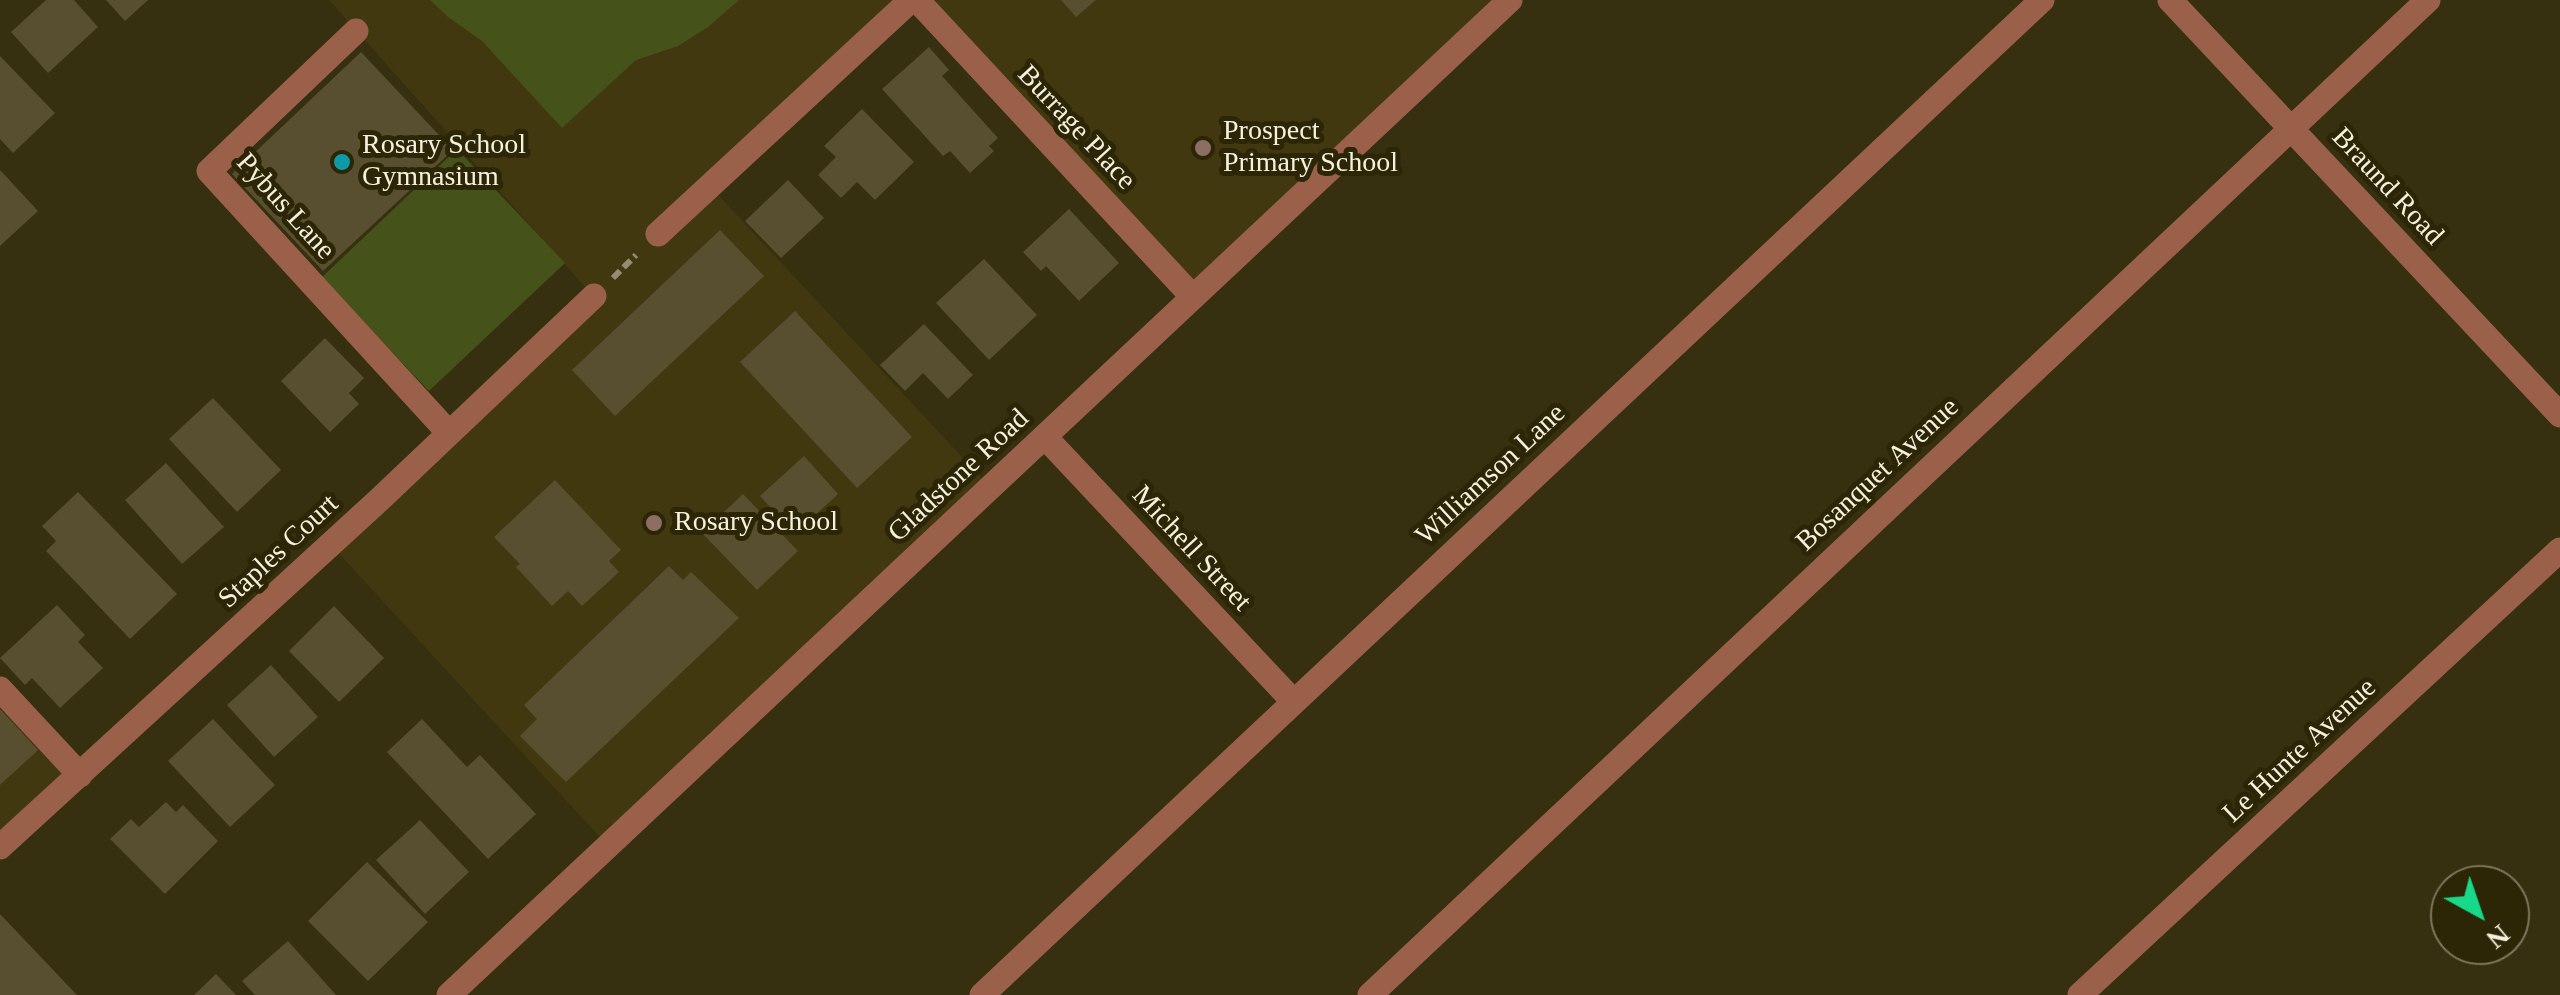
<!DOCTYPE html>
<style>
body{margin:0}
#map{position:relative;width:2560px;height:995px;overflow:hidden;background:#362f10;font-family:"Times New Roman",serif}
canvas{display:block}
.north{position:absolute;left:2430px;top:865px;width:100px;height:100px;box-sizing:border-box;background:#2c2506;border:2px solid #7c775d;border-radius:50%;rotate:140deg;font-size:28px;font-weight:700;line-height:40px;text-align:center;color:#f5f1df}
.north::after{content:'';display:block;margin:auto;width:35px;height:45px;background:#17d989;clip-path:polygon(50% 0,100% 100%,50% 72%,0 100%)}
</style>
<div id="map">
<canvas width="2560" height="995"></canvas>
<div class="north">N</div>
</div>
<script>
const ctx = document.querySelector('canvas').getContext('2d');
ctx.lineJoin = 'round';
function fillPath(path, color) {
  ctx.fillStyle = color;
  ctx.fill(path, 'evenodd');
}
function shape(rows) {
  const path = new Path2D();
  for (const r of rows) {
    path.moveTo(r[0], r[1]);
    for (let i = 2; i < r.length; i += 2) path.lineTo(r[i], r[i + 1]);
  }
  return path;
}
function strokePath(path, color, width, dash) {
  ctx.strokeStyle = color;
  ctx.lineWidth = width;
  ctx.lineCap = dash ? 'butt' : 'round';
  ctx.setLineDash(dash || []);
  ctx.stroke(path);
}
function label(font, color, halo, rows, align = 'center') {
  ctx.font = font + ' "Times New Roman",serif';
  ctx.lineWidth = 10;
  ctx.setLineDash([]);
  ctx.textBaseline = 'middle';
  ctx.strokeStyle = halo;
  ctx.fillStyle = color;
  for (const [text, x, y, turn = 0] of rows) {
    ctx.save();
    ctx.translate(x, y);
    ctx.rotate((+turn || 0) * Math.PI / 180);
    ctx.textAlign = isNaN(turn) ? turn : align;
    if (halo) ctx.strokeText(text, 0, 0);
    ctx.fillText(text, 0, 0);
    ctx.restore();
  }
}
fillPath(shape([
 [329,0,911,0,710,186,990,487,608,846,331,545,593,296],
 [917,0,1510,0,1192,296],
 [0,689,79,773,0,847]
]), '#413810');
fillPath(shape([
 [430,0,739,0,708,27,678,46,636,60,562,128,482,41,448,17],
 [457,149,565,263,429,391,321,278]
]), '#45521a');
fillPath(shape([
 [46,0,74,0,98,27,48,73,11,32],
 [106,0,148,0,125,21],
 [1061,0,1096,0,1076,17],
 [929,47,949,70,942,76,998,138,989,146,994,151,970,173,950,151,943,156,882,89],
 [361,52,453,150,323,271,232,174],
 [0,56,55,113,13,153,0,139],
 [862,109,914,162,875,200,857,182,841,198,818,175,836,157,824,146],
 [0,170,38,211,0,246],
 [788,180,824,218,781,258,745,221],
 [1069,209,1119,263,1079,301,1046,266,1041,271,1023,252],
 [720,230,764,276,615,416,572,370],
 [984,259,1037,315,989,360,936,303],
 [795,311,912,437,857,488,740,362],
 [924,324,973,375,948,399,923,373,905,391,880,365],
 [325,338,364,378,349,393,359,404,330,432,281,381],
 [213,398,281,470,237,512,169,439],
 [804,456,838,494,795,534,760,496],
 [166,463,224,527,182,564,125,500],
 [555,480,621,550,609,561,619,572,582,606,568,591,552,606,516,567,520,564,494,537],
 [78,492,177,594,130,639,46,551,56,541,42,526],
 [743,494,798,551,757,590,702,533],
 [669,566,683,580,691,572,739,618,566,782,520,736,537,719,524,705],
 [57,605,85,635,78,642,103,668,60,708,32,678,25,685,0,658],
 [334,606,384,658,339,702,289,651],
 [271,665,318,717,274,757,227,705],
 [0,709,38,750,0,785],
 [213,719,275,785,230,827,168,761],
 [422,719,467,767,480,755,536,814,488,859,387,752],
 [166,802,176,812,183,805,218,841,165,894,110,839,131,819,139,827],
 [420,820,469,872,425,914,376,860],
 [367,862,428,922,368,981,308,921],
 [0,914,77,995,0,995],
 [288,941,336,995,255,995,242,981],
 [216,974,236,995,194,995]
]), '#574f30');
strokePath(shape([
 [613,278,636,255]
]), '#938d74', 6, [10, 5]);
strokePath(shape([
 [917,0,1192,296],
 [2170,0,2560,415],
 [356,31,209,171,449,433],
 [658,234,911,0],
 [1045,437,1294,702],
 [0,689,80,775],
 [0,847,379,500,594,296],
 [449,995,1510,0],
 [982,995,2042,0],
 [1370,995,2428,0],
 [2080,995,2560,550]
]), '#9a604a', 25);
for (const [x, y, r, color] of [
 [1203,148,10,"#8d6e63"],
 [342,162,10,"#0f9aa8"],
 [654,523,10,"#8d6e63"]
]) {
  const dot = new Path2D();
  dot.arc(x, y, r, 0, 2 * Math.PI);
  ctx.fillStyle = color;
  ctx.fill(dot);
  strokePath(dot, '#2c2506', 4);
}
label('28px', '#f5f1df', '#2c2506', [
 ["Burrage Place",1076,128,47],
 ["Braund Road",2387,187,47],
 ["Pybus Lane",285,207,48],
 ["Williamson Lane",1491,475,-43],
 ["Bosanquet Avenue",1878,475,-43],
 ["Gladstone Road",959,476,-43],
 ["Michell Street",1191,549,47],
 ["Staples Court",279,552,-43],
 ["Le Hunte Avenue",2300,751,-43]
]);
label('28px', '#f5f1df', '#2c2506', [
 ["Prospect",1223,132],
 ["Primary School",1223,164],
 ["Rosary School",362,146],
 ["Gymnasium",362,178],
 ["Rosary School",674,523]
], 'left');
</script>
